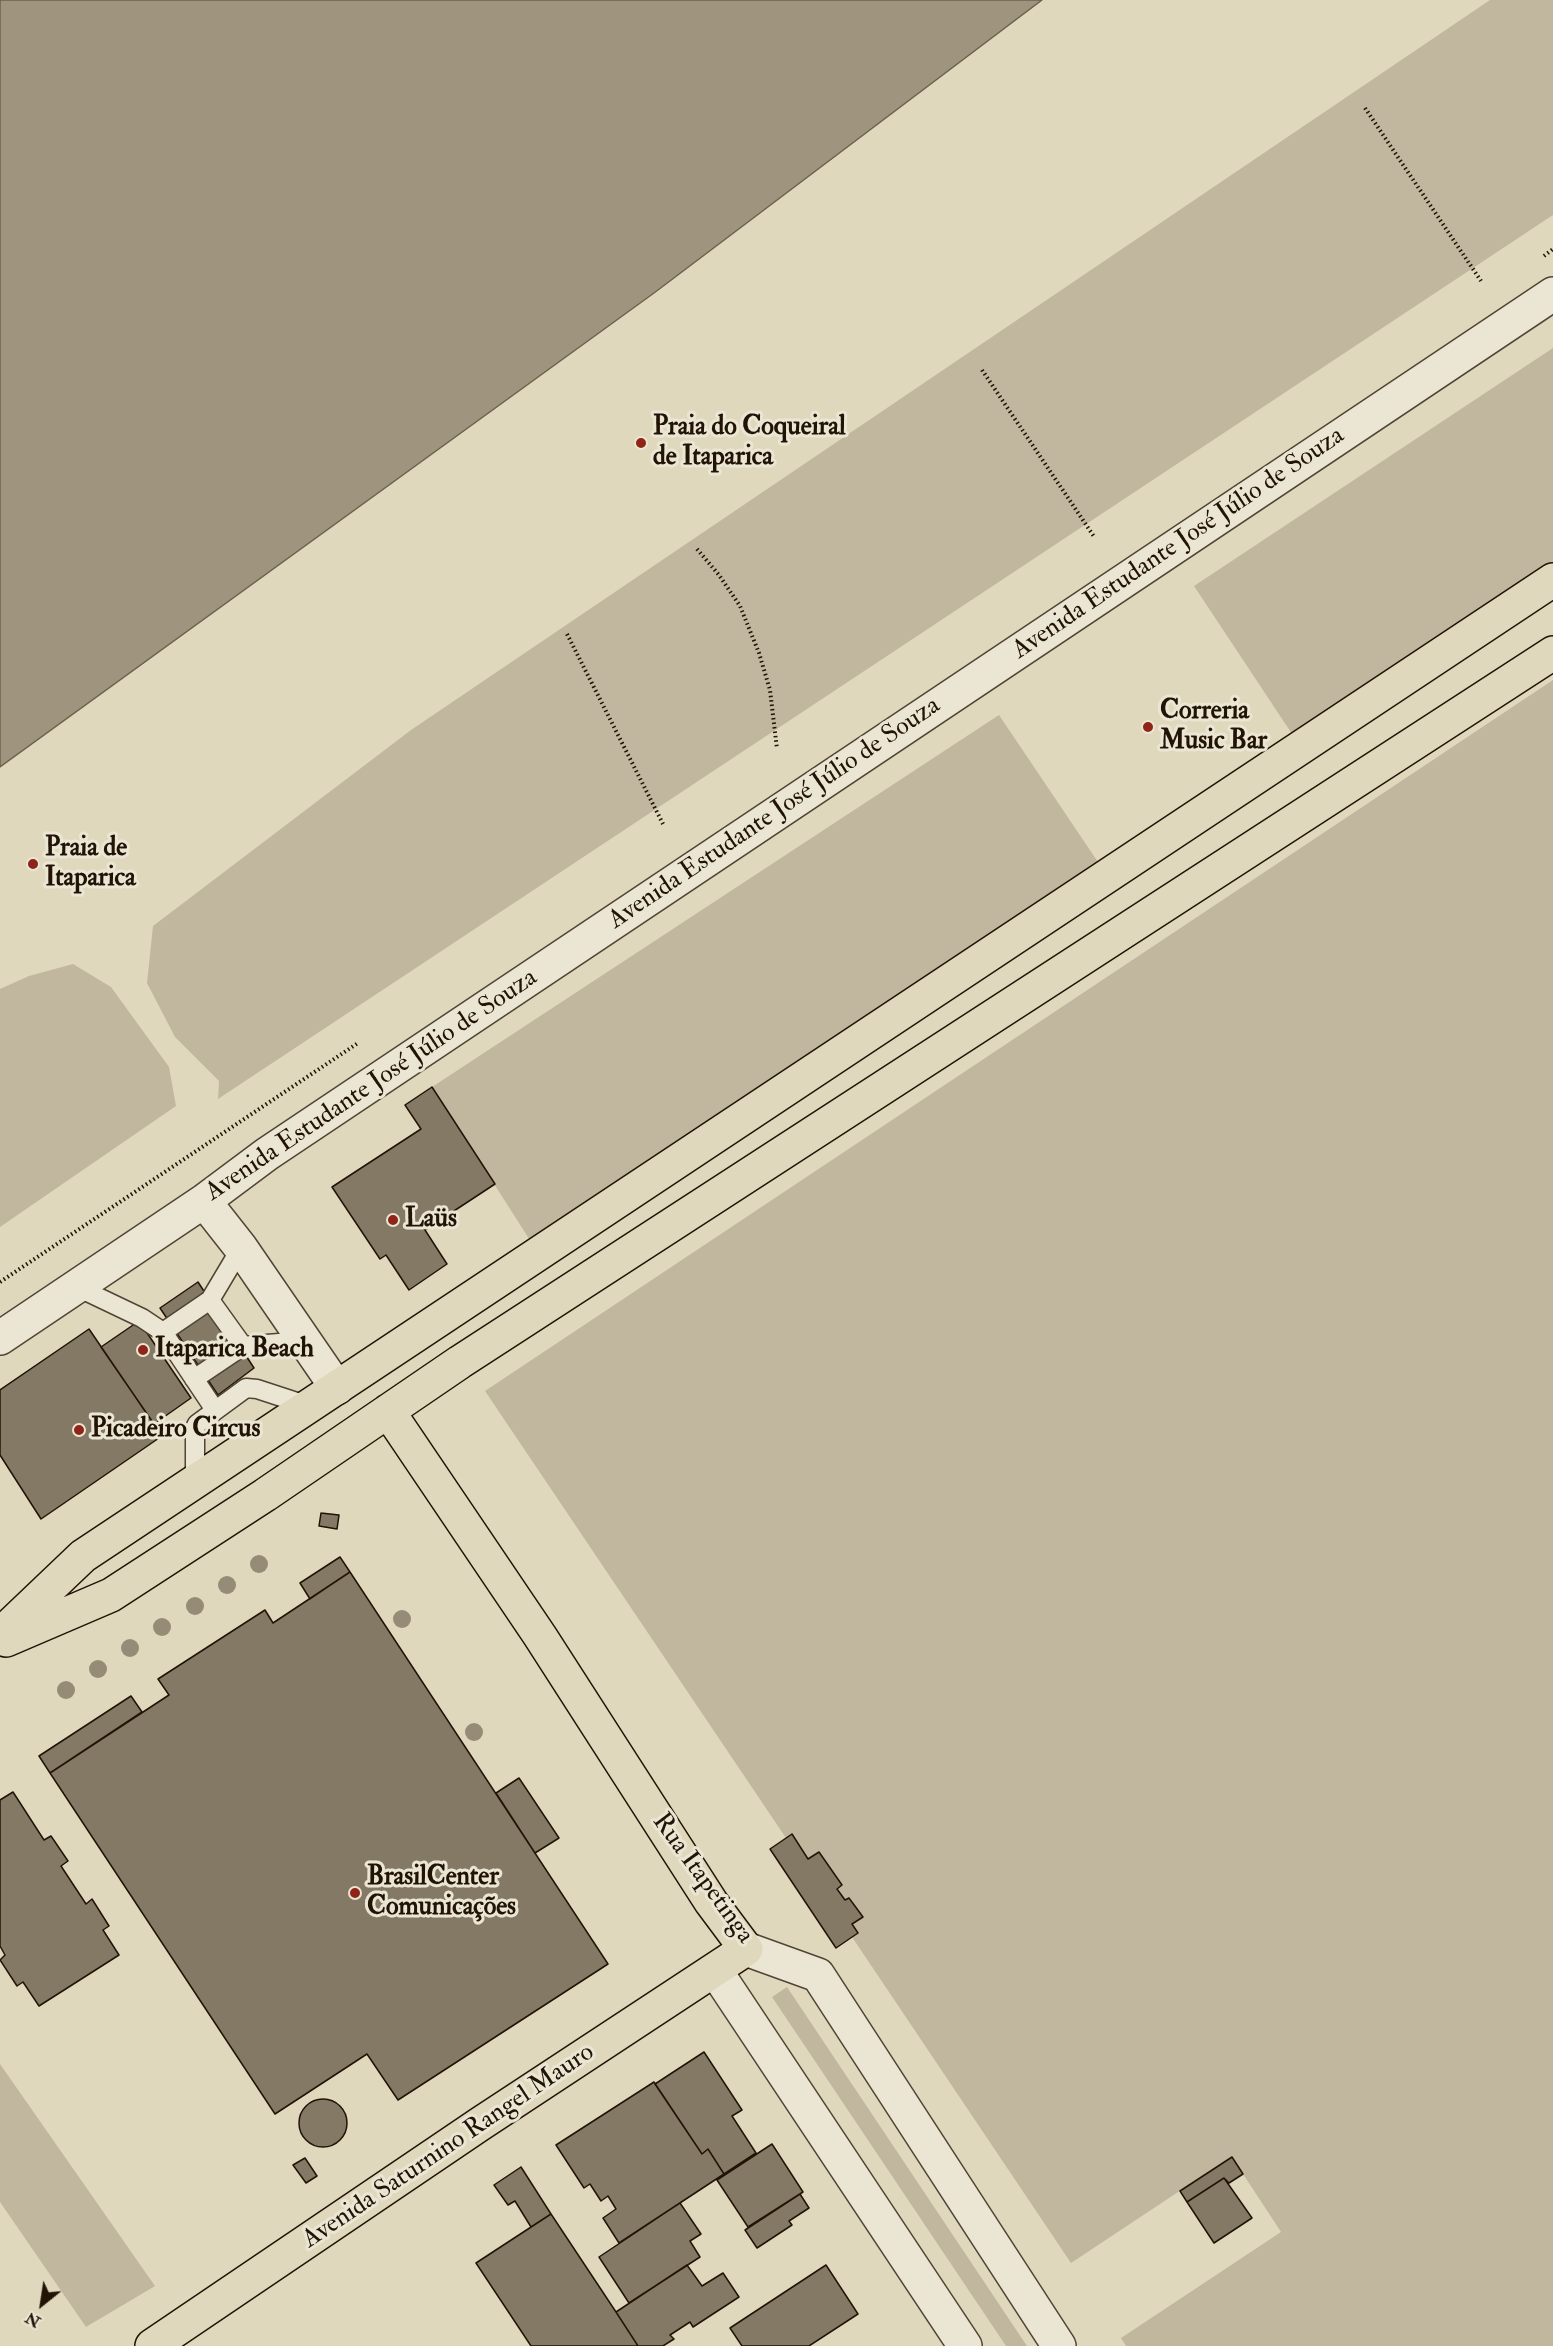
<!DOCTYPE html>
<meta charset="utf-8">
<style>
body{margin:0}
#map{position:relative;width:1553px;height:2346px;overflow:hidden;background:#e0d8bd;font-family:"IM FELL Double Pica",serif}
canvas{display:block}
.north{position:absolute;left:12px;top:2274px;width:60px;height:60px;-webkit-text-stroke:4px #ebe6d4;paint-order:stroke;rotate:210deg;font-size:16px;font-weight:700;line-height:24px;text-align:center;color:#211306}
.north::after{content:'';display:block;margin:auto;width:21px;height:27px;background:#211306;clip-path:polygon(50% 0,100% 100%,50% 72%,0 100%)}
</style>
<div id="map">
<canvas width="1553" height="2346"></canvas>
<div class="north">N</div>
</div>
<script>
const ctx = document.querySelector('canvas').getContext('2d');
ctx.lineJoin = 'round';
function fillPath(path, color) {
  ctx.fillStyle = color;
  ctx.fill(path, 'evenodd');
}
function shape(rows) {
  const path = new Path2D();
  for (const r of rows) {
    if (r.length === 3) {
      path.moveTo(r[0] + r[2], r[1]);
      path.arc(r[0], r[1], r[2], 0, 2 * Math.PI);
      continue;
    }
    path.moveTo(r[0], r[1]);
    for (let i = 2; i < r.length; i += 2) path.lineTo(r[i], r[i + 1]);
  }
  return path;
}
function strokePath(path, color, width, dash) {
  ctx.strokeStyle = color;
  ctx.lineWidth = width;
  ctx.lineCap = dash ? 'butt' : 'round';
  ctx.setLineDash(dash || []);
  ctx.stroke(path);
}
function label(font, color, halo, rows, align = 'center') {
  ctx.font = font + ' "IM FELL Double Pica",serif';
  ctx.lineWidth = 6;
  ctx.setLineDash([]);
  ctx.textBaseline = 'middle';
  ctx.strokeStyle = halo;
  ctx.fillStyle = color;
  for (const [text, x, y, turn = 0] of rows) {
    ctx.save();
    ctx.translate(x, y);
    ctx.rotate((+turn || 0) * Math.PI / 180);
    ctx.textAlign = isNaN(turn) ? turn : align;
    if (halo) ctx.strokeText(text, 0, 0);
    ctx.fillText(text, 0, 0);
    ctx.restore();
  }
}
fillPath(shape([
 [1490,0,1553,0,1553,215,218,1099,219,1081,175,1037,147,983,153,926,411,730],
 [1553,348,1553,574,1298,743,1194,586],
 [1553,680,1553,2346,1126,2346,1121,2338,1281,2232,1243,2174,1231,2157,1071,2263,852,1937,858,1933,852,1924,863,1917,850,1898,845,1900,837,1889,841,1885,819,1852,808,1859,792,1835,786,1838,485,1391],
 [999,715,1104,871,535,1248,432,1087],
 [73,964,111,987,169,1067,176,1106,0,1227,0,989,29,976],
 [787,1987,1027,2346,1006,2346,772,1997],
 [0,2064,155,2286,86,2327,0,2202]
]), '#c0b79e');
const water = shape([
 [0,0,1042,0,654,293,0,767,0,0]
]);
fillPath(water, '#9f957f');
strokePath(water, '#6d614f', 1.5);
const building = shape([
 [432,1087,495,1184,425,1230,447,1264,409,1290,386,1255,380,1259,332,1187,421,1129,405,1105,432,1087],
 [198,1282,254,1368,218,1395,160,1308,198,1282],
 [139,1321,191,1398,154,1424,101,1347,139,1321],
 [89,1329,162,1436,41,1519,0,1455,0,1390,89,1329],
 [321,1513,339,1515,337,1529,319,1526,321,1513],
 [340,1557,350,1572,310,1599,300,1583,340,1557],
 [350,1572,608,1964,398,2100,367,2054,275,2114,50,1773,169,1695,158,1679,265,1610,273,1623,350,1572],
 [131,1696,142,1712,50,1773,39,1756,131,1696],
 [519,1778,559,1838,535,1853,496,1793,519,1778],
 [13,1792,44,1840,51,1836,68,1861,61,1866,86,1904,92,1899,109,1926,103,1930,119,1955,39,2006,23,1982,17,1986,0,1960,5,1955,0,1946,0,1800,13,1792],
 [792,1834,808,1859,819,1852,842,1885,837,1889,845,1900,849,1898,863,1917,852,1924,858,1933,836,1948,770,1849,792,1834],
 [704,2052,742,2110,732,2116,756,2153,724,2174,708,2149,702,2154,655,2084,704,2052],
 [654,2082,702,2154,708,2149,724,2174,619,2243,603,2218,616,2209,608,2196,601,2201,590,2184,584,2188,556,2145,654,2082],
 [323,2123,24],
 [772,2144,803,2192,748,2227,717,2180,772,2144],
 [1232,2157,1243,2174,1229,2183,1224,2178,1187,2202,1180,2191,1232,2157],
 [305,2158,317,2176,306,2183,293,2165,305,2158],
 [521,2167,551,2214,531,2227,515,2201,508,2205,494,2185,521,2167],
 [1224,2178,1252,2218,1214,2243,1187,2202,1224,2178],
 [800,2194,809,2208,789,2221,792,2225,757,2248,745,2230,800,2194],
 [680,2203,701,2234,690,2241,700,2257,629,2303,599,2257,680,2203],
 [551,2214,616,2312,638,2346,531,2346,476,2263,551,2214],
 [687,2265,702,2286,723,2273,739,2297,693,2327,690,2322,670,2335,674,2339,663,2346,638,2346,616,2312,687,2265],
 [826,2265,858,2314,809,2346,742,2346,730,2328,826,2265]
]);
fillPath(building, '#847965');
strokePath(building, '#211306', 1.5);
const service = shape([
 [241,1248,210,1300,243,1346,303,1341],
 [77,1287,142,1318,163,1332,215,1410],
 [163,1332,210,1300],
 [194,1379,243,1346],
 [195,1482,195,1428,197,1424,246,1388,257,1389,309,1406]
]);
const tertiary = shape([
 [204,1201,241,1248,337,1388],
 [0,1338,204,1201,267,1154,1553,294],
 [746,1949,818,1975,1059,2346],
 [715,1970,965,2346]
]);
const primary = shape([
 [0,1635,83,1556,1553,580],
 [6,1640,111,1595,265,1495,460,1362,1553,653],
 [152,2346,480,2124,746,1949,711,1902,540,1636,388,1411]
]);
strokePath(service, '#514434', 21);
strokePath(tertiary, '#514434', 36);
strokePath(primary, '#211306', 36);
strokePath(shape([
 [1365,108,1481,281],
 [1544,256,1553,249],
 [982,370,1095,538],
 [697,549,719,575,740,606,759,653,770,690,777,749],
 [567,634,663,824],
 [0,1282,358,1043]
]), '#211306', 4, [1.5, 3]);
strokePath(service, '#ebe6d4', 18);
strokePath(tertiary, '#ebe6d4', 33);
strokePath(primary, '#e0d8bd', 33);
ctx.fillStyle = '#968b76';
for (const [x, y] of [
 [259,1564],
 [227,1585],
 [195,1606],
 [402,1619],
 [162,1627],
 [130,1648],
 [98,1669],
 [66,1690],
 [474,1732]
]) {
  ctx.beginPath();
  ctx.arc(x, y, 9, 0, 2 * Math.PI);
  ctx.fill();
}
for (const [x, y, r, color] of [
 [641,443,6,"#8f2418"],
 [1148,727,6,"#8f2418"],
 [33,864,6,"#8f2418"],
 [393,1220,6,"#8f2418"],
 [143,1350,6,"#8f2418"],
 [79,1430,6,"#8f2418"],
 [355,1893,6,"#8f2418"]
]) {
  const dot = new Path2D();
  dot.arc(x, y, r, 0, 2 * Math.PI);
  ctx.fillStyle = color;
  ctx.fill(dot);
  strokePath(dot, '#ebe6d4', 2);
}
label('bold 26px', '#211306', '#ebe6d4', [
 ["Praia do Coqueiral",653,428],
 ["de Itaparica",653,458],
 ["Correria",1160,712],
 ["Music Bar",1160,742],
 ["Praia de",45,849],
 ["Itaparica",45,879],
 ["Laüs",405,1220],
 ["Itaparica Beach",155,1350],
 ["Picadeiro Circus",91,1430],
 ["BrasilCenter",367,1878],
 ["Comunicações",367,1908]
], 'left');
label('26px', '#211306', '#ebe6d4', [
 ["Avenida Estudante José Júlio de Souza",1179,544,-34],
 ["Avenida Estudante José Júlio de Souza",775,814,-34],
 ["Avenida Estudante José Júlio de Souza",372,1086,-34],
 ["Rua Itapetinga",702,1879,54],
 ["Avenida Saturnino Rangel Mauro",449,2147,-34]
]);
</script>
